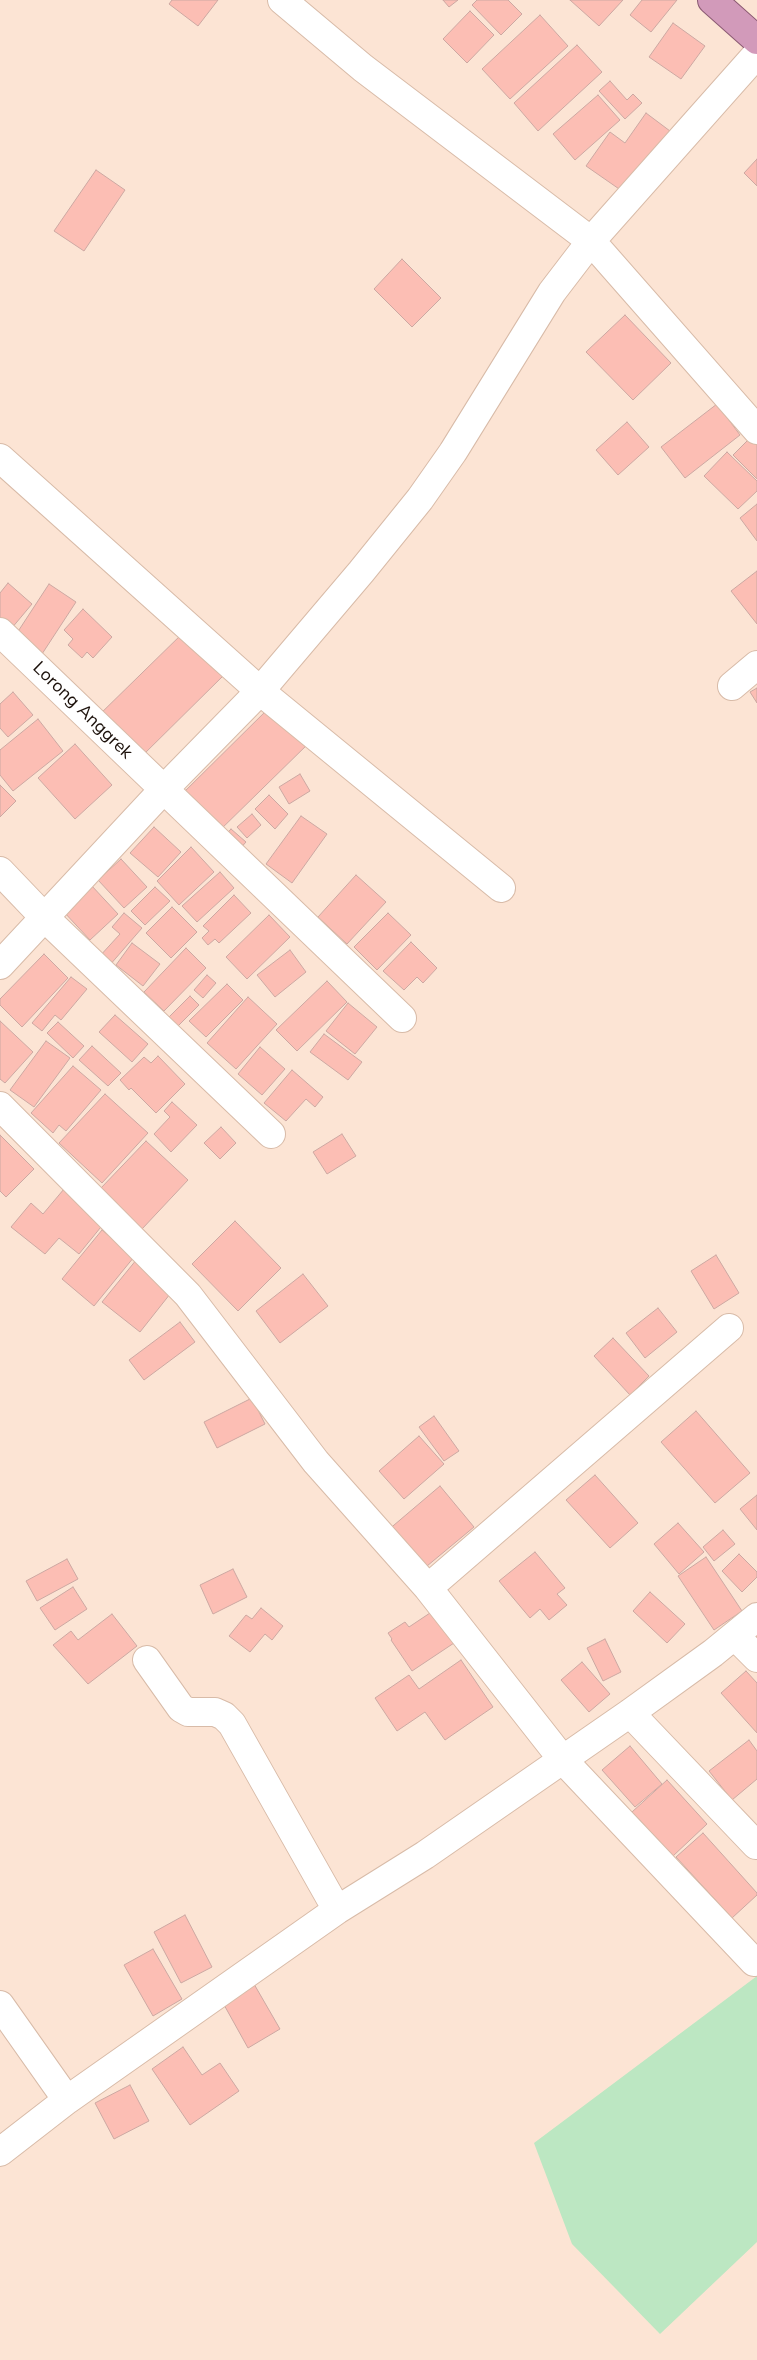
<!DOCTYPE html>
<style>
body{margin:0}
canvas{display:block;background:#fce4d4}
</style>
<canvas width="757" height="2360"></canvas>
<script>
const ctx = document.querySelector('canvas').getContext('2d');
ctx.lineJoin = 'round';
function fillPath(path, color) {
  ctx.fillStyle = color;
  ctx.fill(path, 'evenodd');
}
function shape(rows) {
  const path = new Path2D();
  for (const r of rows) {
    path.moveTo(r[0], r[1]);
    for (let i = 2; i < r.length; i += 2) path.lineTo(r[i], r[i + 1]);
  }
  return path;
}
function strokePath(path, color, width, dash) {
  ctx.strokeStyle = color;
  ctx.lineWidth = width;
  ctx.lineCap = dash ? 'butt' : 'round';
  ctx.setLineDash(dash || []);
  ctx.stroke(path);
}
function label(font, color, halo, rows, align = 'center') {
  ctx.font = font + ' "Nunito Sans",sans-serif';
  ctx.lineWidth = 4;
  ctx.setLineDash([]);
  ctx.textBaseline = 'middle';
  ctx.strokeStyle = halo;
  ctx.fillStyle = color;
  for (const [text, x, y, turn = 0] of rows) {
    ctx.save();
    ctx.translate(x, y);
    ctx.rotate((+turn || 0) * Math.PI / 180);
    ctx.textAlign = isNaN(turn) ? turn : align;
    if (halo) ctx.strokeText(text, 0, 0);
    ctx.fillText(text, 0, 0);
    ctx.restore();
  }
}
fillPath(shape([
 [757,1976,757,2242,660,2334,572,2244,534,2143]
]), '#bce7c2');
const building = shape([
 [172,0,218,0,198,26,169,4,172,0],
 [443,0,458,0,449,7,443,0],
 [477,0,508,0,522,14,501,35,472,5,477,0],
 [570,0,623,0,599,26,570,0],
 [642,0,677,0,651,32,630,15,642,0],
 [470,11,494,35,467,63,443,39,470,11],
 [540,15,568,46,510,99,482,69,540,15],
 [673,23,705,46,681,79,649,57,673,23],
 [577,45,602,72,538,131,514,103,577,45],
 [610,81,627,100,633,94,642,103,625,119,599,91,610,81],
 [598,95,620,120,575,160,553,134,598,95],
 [646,113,670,131,622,191,586,166,610,132,625,143,646,113],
 [757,159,757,186,744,173,757,159],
 [96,170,125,190,84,251,54,231,96,170],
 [402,259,441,298,412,327,374,289,402,259],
 [625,315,671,363,633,400,586,352,625,315],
 [717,404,740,435,685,478,661,447,717,404],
 [627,422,649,447,618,475,596,450,627,422],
 [756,432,757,433,757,479,733,455,756,432],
 [727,452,757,481,757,491,738,509,704,476,727,452],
 [757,504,757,541,740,518,757,504],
 [757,571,757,624,731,591,757,571],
 [8,583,32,604,11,629,0,620,0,593,8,583],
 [49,584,76,602,42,654,15,636,49,584],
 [83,609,112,637,93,658,87,652,82,658,68,645,73,639,64,630,83,609],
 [185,631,226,673,138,760,96,718,185,631],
 [757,688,757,703,750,692,757,688],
 [13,692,33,715,8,737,0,728,0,704,13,692],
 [274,703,311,741,214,836,177,799,274,703],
 [38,719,63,751,13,791,0,775,0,750,38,719],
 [75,744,112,785,75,819,38,778,75,744],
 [300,774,310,791,289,804,279,787,300,774],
 [0,785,16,801,0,817,0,785],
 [269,795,288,814,275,829,255,809,269,795],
 [252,814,261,825,247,838,237,827,252,814],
 [301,816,327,834,292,883,266,864,301,816],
 [154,827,181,852,158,877,130,853,154,827],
 [231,829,246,842,237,852,222,839,231,829],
 [191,847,214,872,179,905,157,881,191,847],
 [121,859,147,887,124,908,98,880,121,859],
 [220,872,234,888,197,922,182,906,220,872],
 [356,875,386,902,347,944,318,917,356,875],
 [91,885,118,914,90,940,63,911,91,885],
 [155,887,170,901,145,925,131,911,155,887],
 [234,895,251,913,219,943,215,939,208,945,202,938,209,931,203,926,234,895],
 [172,907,197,932,171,958,146,933,172,907],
 [124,913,142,928,109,966,99,957,120,934,112,927,124,913],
 [388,913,411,935,377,970,354,947,388,913],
 [269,915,290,937,247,979,226,957,269,915],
 [411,942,437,968,423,983,417,977,404,990,383,971,411,942],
 [132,943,160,964,143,986,116,965,132,943],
 [186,948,206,968,164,1011,144,992,186,948],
 [290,950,306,972,275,997,257,975,290,950],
 [44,954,68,978,22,1027,0,1005,0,999,44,954],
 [207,975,216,983,203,998,194,990,207,975],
 [71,977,87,989,61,1020,55,1015,42,1031,32,1023,71,977],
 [327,981,347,1002,297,1051,276,1030,327,981],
 [227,984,243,1000,206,1037,189,1021,227,984],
 [190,996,199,1005,176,1028,167,1019,190,996],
 [248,997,277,1024,236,1069,207,1043,248,997],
 [348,1003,377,1027,355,1054,326,1031,348,1003],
 [115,1015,148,1044,132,1062,99,1032,115,1015],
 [0,1021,33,1052,5,1083,0,1079,0,1021],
 [58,1022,84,1046,73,1058,47,1033,58,1022],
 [324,1034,362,1062,348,1080,310,1052,324,1034],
 [46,1041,70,1058,34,1107,10,1090,46,1041],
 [92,1046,121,1073,108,1086,79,1060,92,1046],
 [260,1047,285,1069,262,1095,238,1074,260,1047],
 [158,1056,185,1084,156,1113,131,1088,129,1090,120,1080,144,1057,151,1063,158,1056],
 [73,1066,101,1090,66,1131,59,1125,53,1133,31,1113,73,1066],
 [292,1070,323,1097,315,1107,306,1099,286,1121,264,1103,292,1070],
 [105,1094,148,1133,102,1183,59,1143,105,1094],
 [172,1102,197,1125,171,1152,154,1134,170,1117,164,1111,172,1102],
 [221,1127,236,1143,220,1159,204,1143,221,1127],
 [342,1134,356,1156,327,1174,313,1152,342,1134],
 [0,1135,34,1169,6,1197,0,1191,0,1135],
 [146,1141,188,1180,142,1229,100,1189,146,1141],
 [64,1189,105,1222,79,1254,59,1238,45,1254,11,1227,31,1203,43,1214,64,1189],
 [235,1221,281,1268,238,1311,192,1264,235,1221],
 [102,1230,134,1257,94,1306,62,1279,102,1230],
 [716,1255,739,1293,714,1309,691,1271,716,1255],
 [137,1259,174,1289,140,1332,102,1302,137,1259],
 [303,1274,328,1306,280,1343,256,1311,303,1274],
 [658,1308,677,1332,645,1358,626,1333,658,1308],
 [180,1322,195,1342,144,1380,129,1360,180,1322],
 [613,1338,649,1376,630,1395,594,1356,613,1338],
 [252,1398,265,1424,217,1448,204,1422,252,1398],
 [696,1411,750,1473,715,1503,661,1442,696,1411],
 [434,1416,459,1451,444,1461,419,1427,434,1416],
 [419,1436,444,1464,404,1499,379,1471,419,1436],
 [595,1475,638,1523,610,1548,566,1500,595,1475],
 [440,1486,474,1527,421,1571,387,1531,440,1486],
 [757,1495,757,1530,740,1509,757,1495],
 [678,1523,704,1552,679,1574,654,1544,678,1523],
 [723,1530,735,1544,714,1561,703,1547,723,1530],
 [535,1552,565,1588,557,1594,567,1605,549,1620,540,1609,530,1618,499,1581,535,1552],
 [739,1554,757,1572,757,1577,742,1592,722,1571,739,1554],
 [706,1557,742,1611,714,1630,678,1576,706,1557],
 [67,1559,78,1579,37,1601,26,1581,67,1559],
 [233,1569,247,1597,213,1614,200,1585,233,1569],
 [73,1587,87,1609,55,1630,40,1608,73,1587],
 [650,1592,685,1624,667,1643,633,1611,650,1592],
 [261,1608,283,1626,272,1640,265,1634,250,1652,229,1636,246,1615,252,1619,261,1608],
 [433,1611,454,1643,412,1671,391,1640,392,1639,388,1633,405,1622,409,1627,433,1611],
 [112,1614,137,1646,88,1684,53,1645,71,1631,78,1640,112,1614],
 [605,1639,621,1672,603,1681,587,1648,605,1639],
 [461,1660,493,1707,445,1740,425,1712,397,1731,375,1698,409,1675,419,1689,461,1660],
 [582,1662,610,1694,589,1712,561,1680,582,1662],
 [746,1671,757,1683,757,1733,721,1693,746,1671],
 [749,1740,757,1751,757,1779,732,1800,709,1771,749,1740],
 [630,1746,662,1784,635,1807,602,1770,630,1746],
 [667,1780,707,1824,673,1856,632,1812,667,1780],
 [703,1833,757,1893,757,1895,732,1918,676,1857,703,1833],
 [185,1915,212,1967,181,1983,154,1932,185,1915],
 [153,1949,182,1999,153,2016,124,1965,153,1949],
 [254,1984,280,2029,248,2048,223,2003,254,1984],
 [183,2047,202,2075,220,2063,239,2091,190,2125,152,2069,183,2047],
 [130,2085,149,2121,114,2139,95,2103,130,2085]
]);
fillPath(building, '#fcbeb4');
strokePath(building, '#cca8a2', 1);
const minor = shape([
 [282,0,363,68,591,241,757,430],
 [0,458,260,691,501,888],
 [0,632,402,1018],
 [732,686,757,665],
 [0,871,44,917,271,1134],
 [0,965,164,789,260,691,361,572,420,499,453,452,552,292,591,241,757,54],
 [0,1106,188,1295,316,1462,428,1588,563,1760,754,1962],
 [428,1588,729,1328],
 [735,1636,757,1658],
 [147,1660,181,1708,188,1712,215,1712,224,1716,232,1724,337,1910],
 [630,1713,756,1845],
 [0,2005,67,2100],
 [0,2152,67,2100,337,1910,425,1855,630,1713,713,1653,757,1617]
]);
const trunk = shape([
 [712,0,757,40]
]);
strokePath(minor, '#d8bba8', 30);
strokePath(trunk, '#8a5a72', 30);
strokePath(minor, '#fff', 28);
strokePath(trunk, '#d29aba', 28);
label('18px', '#1c110b', '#fff', [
 ["Lorong Anggrek",82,711,44]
]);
</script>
